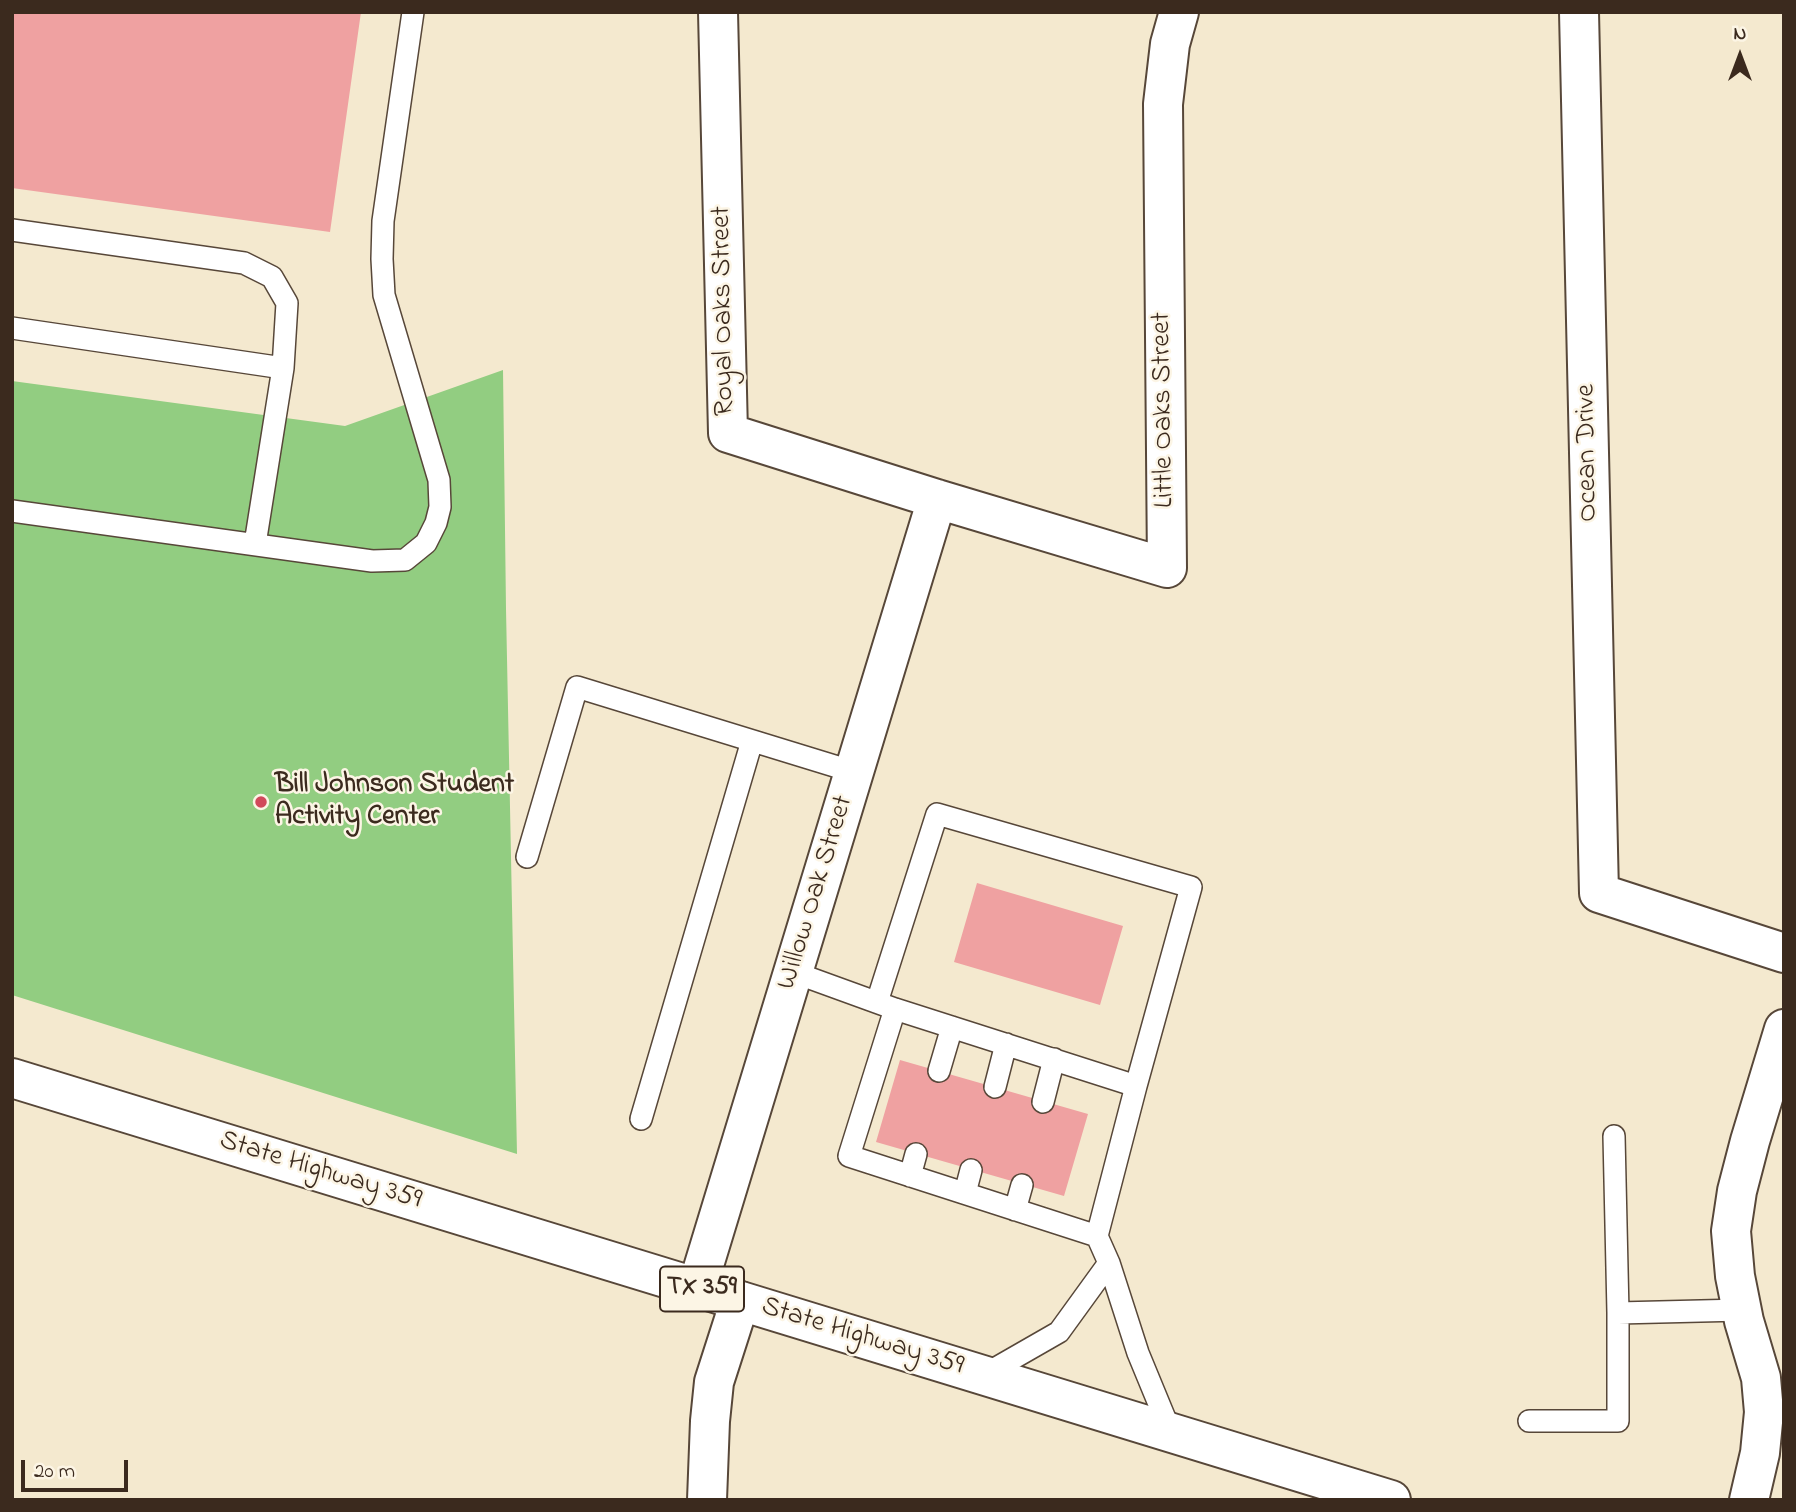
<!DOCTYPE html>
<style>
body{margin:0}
#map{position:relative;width:1796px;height:1512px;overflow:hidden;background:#f4e9cf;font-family:"Indie Flower",sans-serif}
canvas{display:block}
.frame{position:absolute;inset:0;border:14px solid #3b2a1e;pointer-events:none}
.north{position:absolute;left:1705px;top:21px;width:70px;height:70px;-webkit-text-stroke:5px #fcf5e5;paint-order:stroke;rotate:0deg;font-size:19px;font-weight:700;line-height:28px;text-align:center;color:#3b2a1e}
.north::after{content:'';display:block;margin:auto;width:24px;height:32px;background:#3b2a1e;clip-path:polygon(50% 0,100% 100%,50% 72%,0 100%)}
.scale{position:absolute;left:21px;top:1460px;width:107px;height:32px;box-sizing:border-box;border:4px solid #3b2a1e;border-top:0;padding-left:9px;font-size:21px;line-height:24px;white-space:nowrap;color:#3b2a1e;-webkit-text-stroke:5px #fcf5e5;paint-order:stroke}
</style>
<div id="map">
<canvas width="1796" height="1512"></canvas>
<div class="frame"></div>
<div class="north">N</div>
<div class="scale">20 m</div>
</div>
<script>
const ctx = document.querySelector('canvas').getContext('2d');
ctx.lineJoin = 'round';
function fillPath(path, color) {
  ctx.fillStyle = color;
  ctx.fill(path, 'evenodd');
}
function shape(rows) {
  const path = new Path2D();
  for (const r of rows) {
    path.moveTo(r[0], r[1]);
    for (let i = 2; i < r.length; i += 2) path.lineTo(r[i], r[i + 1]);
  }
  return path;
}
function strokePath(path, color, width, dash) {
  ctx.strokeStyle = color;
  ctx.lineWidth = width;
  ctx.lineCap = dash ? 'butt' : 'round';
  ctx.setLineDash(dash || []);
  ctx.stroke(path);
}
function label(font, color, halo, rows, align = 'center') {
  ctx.font = font + ' "Indie Flower",sans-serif';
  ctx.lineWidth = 5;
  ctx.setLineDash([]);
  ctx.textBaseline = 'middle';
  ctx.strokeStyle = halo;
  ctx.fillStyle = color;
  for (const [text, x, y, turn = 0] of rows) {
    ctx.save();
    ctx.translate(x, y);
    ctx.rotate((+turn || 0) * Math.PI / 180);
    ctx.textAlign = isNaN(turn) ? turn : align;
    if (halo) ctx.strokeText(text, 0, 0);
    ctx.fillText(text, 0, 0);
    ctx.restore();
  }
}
fillPath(shape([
 [503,370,506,609,517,1154,12,995,12,381,345,426]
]), '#92cd81');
fillPath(shape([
 [12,12,361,12,330,232,12,188],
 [977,883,1123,926,1100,1005,954,962],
 [900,1060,1088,1114,1064,1196,876,1142]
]), '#efa1a1');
const service = shape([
 [12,230,244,263,272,277,287,303,283,368,255,544],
 [12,328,283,368],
 [12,511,372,561,405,560,426,543,436,523,440,507,439,480,384,295,382,259,383,221,413,12],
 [527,857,577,687,854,772],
 [793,972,895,1009,1136,1086,1097,1236,849,1156,895,1009],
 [877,1002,937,814,1191,887,1136,1086],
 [939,1071,952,1027],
 [995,1087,1006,1044],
 [1043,1102,1054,1059],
 [641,1119,752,741],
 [1614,1136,1618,1313],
 [910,1176,916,1154],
 [965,1193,971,1170],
 [1015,1210,1022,1185],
 [1097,1236,1109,1263,1138,1353,1171,1433],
 [984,1375,1059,1332,1109,1263],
 [1529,1421,1618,1421,1618,1313,1742,1310]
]);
const minor = shape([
 [718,12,728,433,937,499,1167,568,1163,104,1170,44,1179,12],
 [1579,12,1599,893,1784,953],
 [697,1288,937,499],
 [707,1500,710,1421,714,1382,740,1301],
 [1749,1500,1760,1453,1764,1412,1761,1378,1744,1321,1735,1276,1731,1231,1737,1191,1750,1141,1784,1029]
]);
const primary = shape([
 [12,1078,1391,1500]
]);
strokePath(service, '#574739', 24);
strokePath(minor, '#574739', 42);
strokePath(primary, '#574739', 42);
strokePath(service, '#fff', 21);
strokePath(minor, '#fff', 38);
strokePath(primary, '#fff', 38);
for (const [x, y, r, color] of [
 [261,802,7,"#d1495b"]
]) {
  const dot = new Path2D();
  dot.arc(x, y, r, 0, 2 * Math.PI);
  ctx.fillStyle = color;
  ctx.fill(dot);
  strokePath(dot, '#fcf5e5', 2.5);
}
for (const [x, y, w] of [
 [702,1289,84]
]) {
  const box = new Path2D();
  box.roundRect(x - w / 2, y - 22.5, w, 45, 5);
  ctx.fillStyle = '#fcf5e5';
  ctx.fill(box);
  strokePath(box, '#3b2a1e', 2);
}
label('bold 26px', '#3b2a1e', null, [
 ["TX 359",702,1289]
]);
label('28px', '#3b2a1e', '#fcf5e5', [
 ["Royal Oaks Street",725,311,-91],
 ["Little Oaks Street",1165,410,-91],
 ["Ocean Drive",1589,453,-91],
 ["Willow Oak Street",817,893,-73],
 ["State Highway 359",320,1172,17],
 ["State Highway 359",862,1338,17]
]);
label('bold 28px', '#3b2a1e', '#fcf5e5', [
 ["Bill Johnson Student",275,786],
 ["Activity Center",275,818]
], 'left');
</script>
